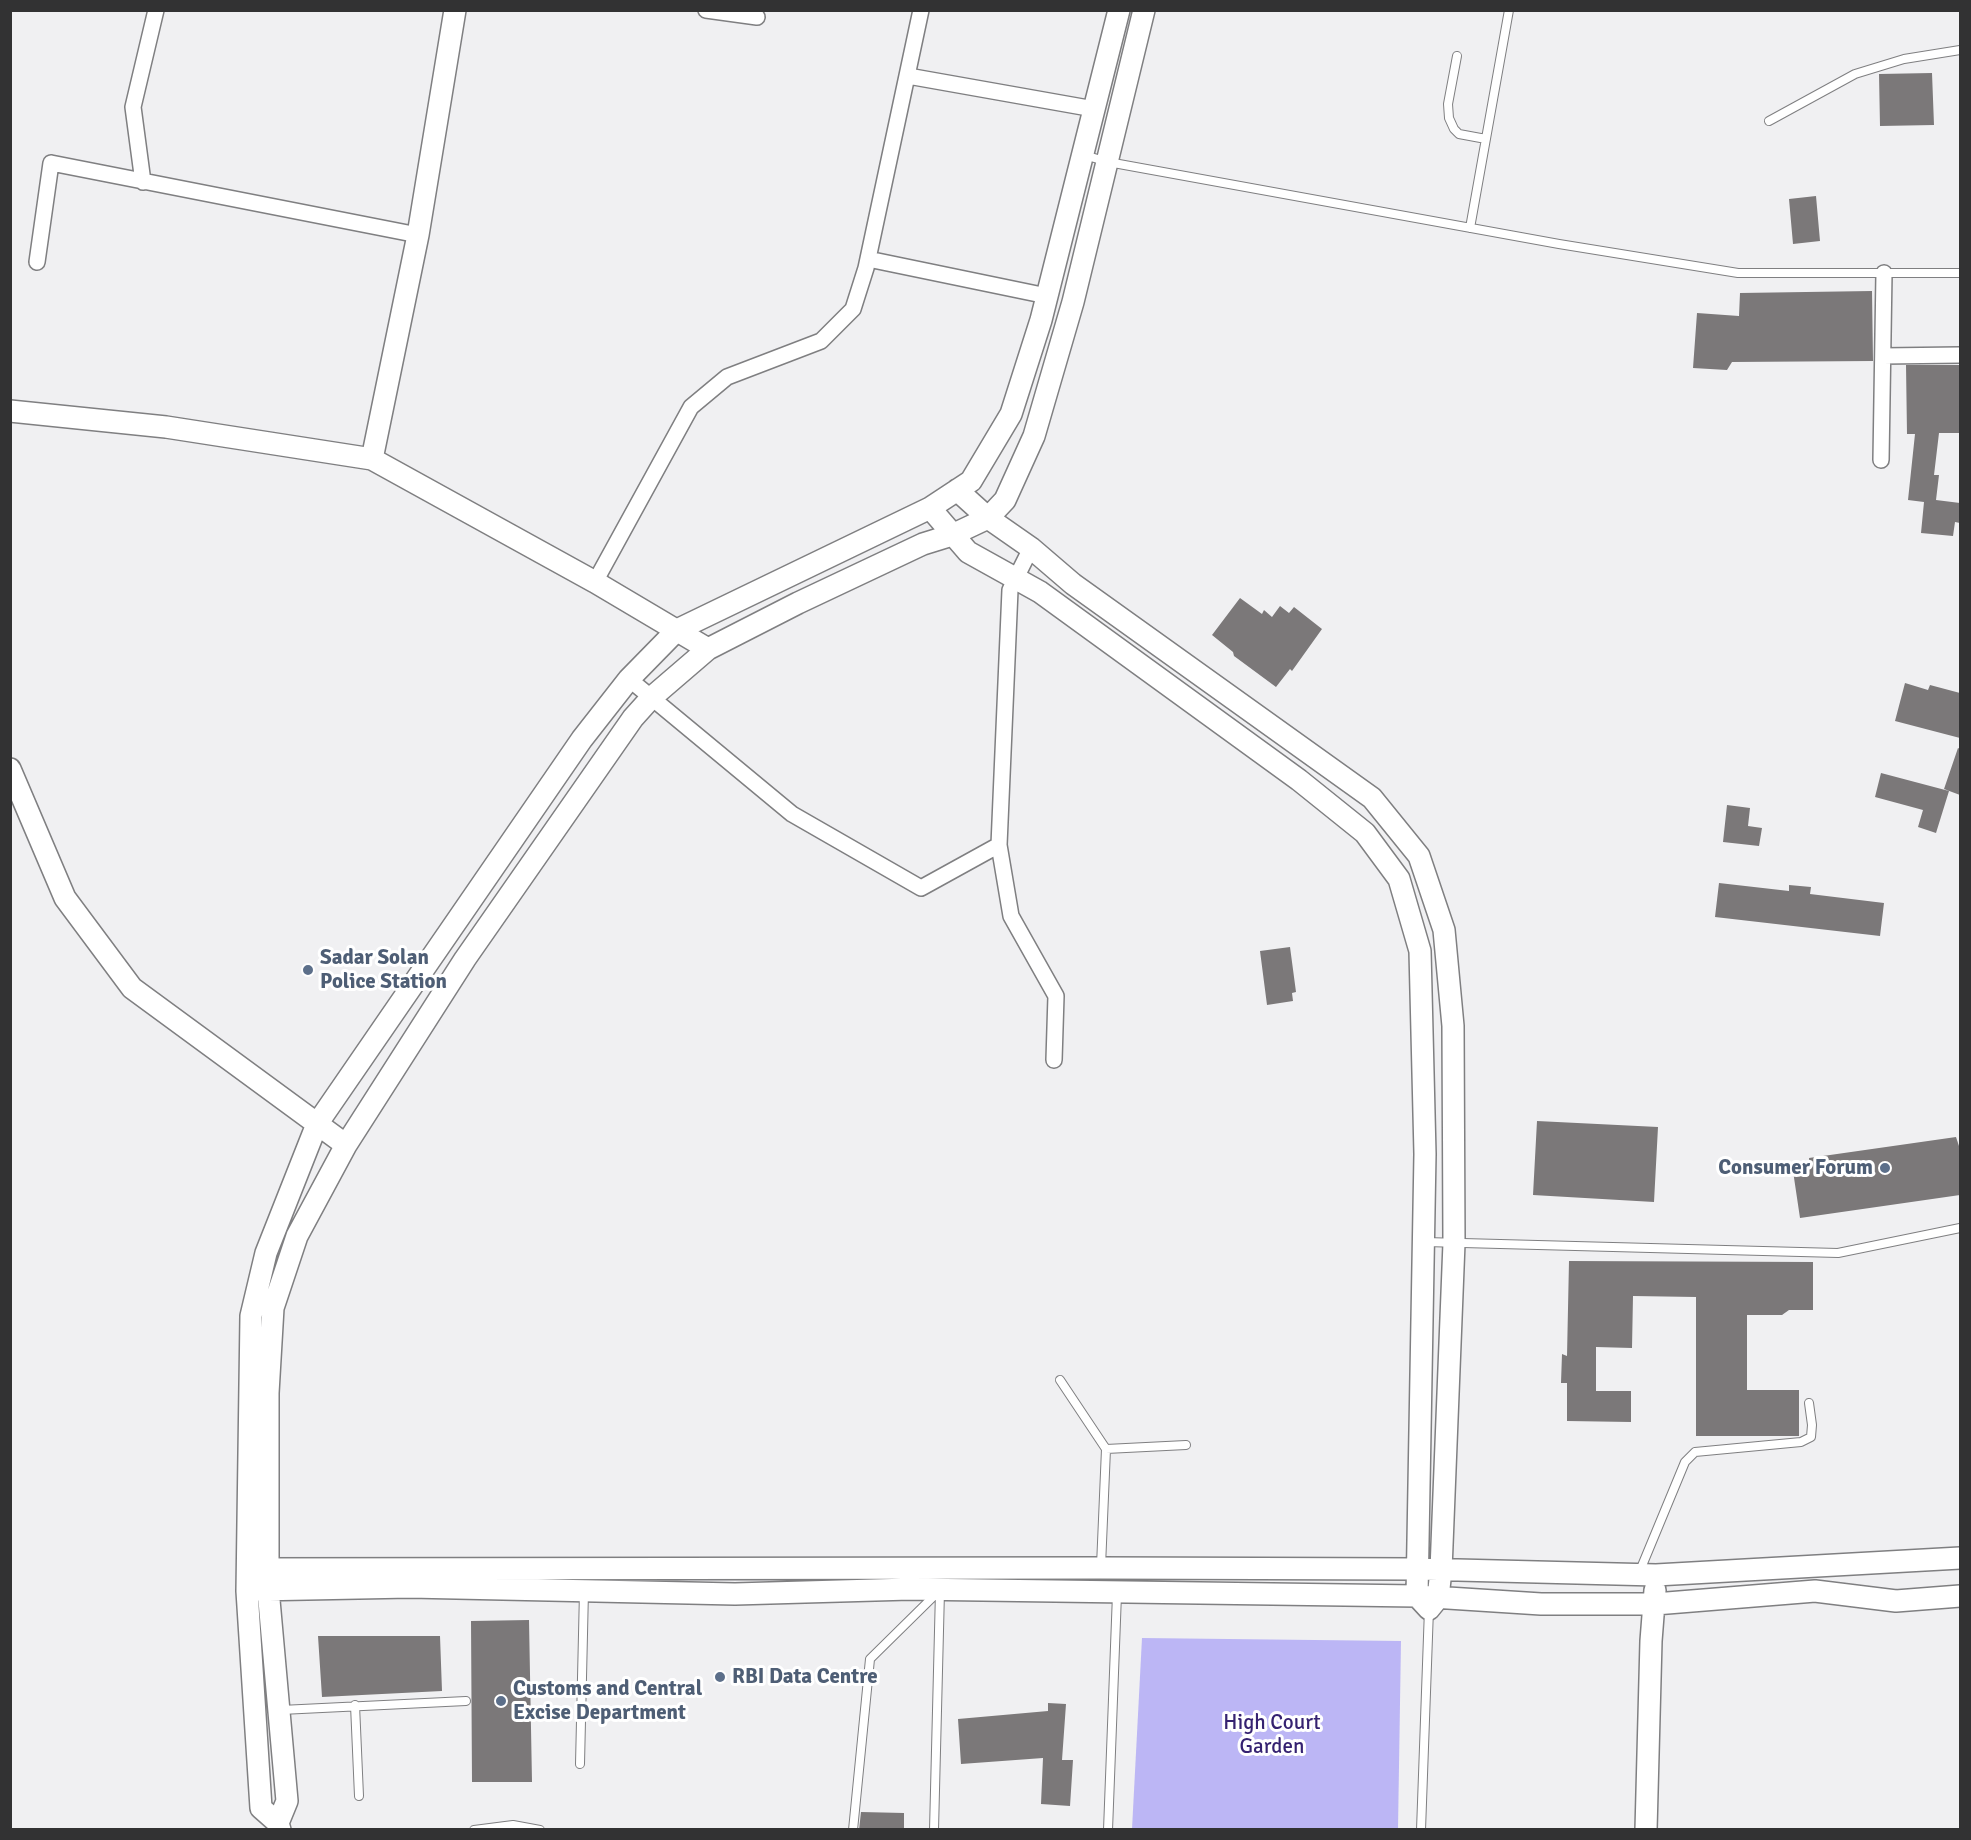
<!DOCTYPE html>
<style>
body{margin:0}
#map{position:relative;width:1971px;height:1840px;overflow:hidden;background:#f0f0f2;font-family:Signika,sans-serif}
canvas{display:block}
.frame{position:absolute;inset:0;border:12px solid #323233;pointer-events:none}
</style>
<div id="map">
<canvas width="1971" height="1840"></canvas>
<div class="frame"></div>
</div>
<script>
const ctx = document.querySelector('canvas').getContext('2d');
ctx.lineJoin = 'round';
function fillPath(path, color) {
  ctx.fillStyle = color;
  ctx.fill(path, 'evenodd');
}
function shape(rows) {
  const path = new Path2D();
  for (const r of rows) {
    path.moveTo(r[0], r[1]);
    for (let i = 2; i < r.length; i += 2) path.lineTo(r[i], r[i + 1]);
  }
  return path;
}
function strokePath(path, color, width, dash) {
  ctx.strokeStyle = color;
  ctx.lineWidth = width;
  ctx.lineCap = dash ? 'butt' : 'round';
  ctx.setLineDash(dash || []);
  ctx.stroke(path);
}
function label(font, color, halo, rows, align = 'center') {
  ctx.font = font + ' Signika,sans-serif';
  ctx.lineWidth = 6;
  ctx.setLineDash([]);
  ctx.textBaseline = 'middle';
  ctx.strokeStyle = halo;
  ctx.fillStyle = color;
  for (const [text, x, y, turn = 0] of rows) {
    ctx.save();
    ctx.translate(x, y);
    ctx.rotate((+turn || 0) * Math.PI / 180);
    ctx.textAlign = isNaN(turn) ? turn : align;
    if (halo) ctx.strokeText(text, 0, 0);
    ctx.fillText(text, 0, 0);
    ctx.restore();
  }
}
fillPath(shape([
 [1142,1638,1401,1641,1398,1829,1132,1829]
]), '#bcb6f5');
fillPath(shape([
 [1932,73,1934,125,1880,126,1879,74],
 [1816,196,1820,241,1793,244,1789,199],
 [1872,291,1873,361,1732,362,1727,370,1693,368,1697,313,1739,316,1740,293],
 [1906,365,1960,365,1960,433,1939,433,1934,475,1939,475,1936,500,1960,503,1960,523,1955,522,1953,536,1921,533,1924,502,1908,500,1915,434,1907,434],
 [1240,598,1262,614,1264,610,1272,617,1280,606,1289,613,1294,607,1322,629,1292,671,1290,669,1276,687,1234,656,1233,652,1212,635],
 [1905,683,1928,690,1930,685,1960,693,1960,738,1895,721],
 [1958,748,1960,749,1960,795,1944,789],
 [1881,773,1949,791,1936,833,1918,827,1923,810,1875,797],
 [1727,805,1750,808,1748,826,1762,828,1759,846,1723,842],
 [1719,883,1789,891,1789,885,1811,887,1810,894,1884,903,1880,936,1715,917],
 [1290,947,1296,992,1292,993,1293,1001,1267,1005,1260,951],
 [1537,1121,1658,1127,1654,1202,1533,1195],
 [1956,1137,1960,1149,1960,1195,1800,1218,1793,1171,1810,1168,1809,1158],
 [1569,1261,1813,1262,1813,1310,1789,1310,1782,1315,1747,1315,1747,1390,1799,1390,1799,1436,1696,1436,1696,1297,1633,1296,1632,1348,1596,1347,1596,1391,1631,1391,1631,1422,1567,1421,1567,1383,1561,1383,1562,1354,1567,1356],
 [529,1620,532,1782,472,1782,471,1621],
 [318,1636,440,1636,442,1691,322,1697],
 [1048,1703,1066,1704,1062,1760,1073,1760,1070,1806,1041,1804,1043,1758,961,1764,958,1719,1048,1711],
 [861,1812,904,1813,904,1830,859,1830]
]), '#7b7879');
const lane = shape([
 [1457,56,1448,104,1449,118,1454,129,1459,134,1486,139],
 [1769,121,1855,74,1904,59,1960,50],
 [1084,155,1108,162,1559,244,1738,273,1960,273],
 [1470,228,1509,10],
 [1425,1242,1838,1253,1960,1228],
 [1060,1380,1106,1449,1101,1566],
 [1106,1449,1186,1445],
 [1639,1573,1685,1462,1695,1452,1801,1442,1811,1437,1812,1425,1809,1403],
 [355,1705,359,1796],
 [281,1710,466,1701],
 [580,1764,584,1591],
 [474,1830,513,1825,540,1830],
 [853,1830,870,1659,937,1593],
 [934,1830,940,1591],
 [1108,1830,1117,1594],
 [1421,1830,1429,1609]
]);
const street = shape([
 [706,10,757,17],
 [908,76,1094,109],
 [143,182,133,107,156,10],
 [868,259,1047,296],
 [37,262,51,163,418,235],
 [1883,356,1960,355],
 [1881,460,1884,273],
 [1031,548,1010,590,999,845,1011,916,1056,996,1054,1060],
 [595,582,691,407,727,377,821,341,853,309,866,268,921,10],
 [629,679,792,814,921,888,999,845]
]);
const secondary = shape([
 [10,411,166,427,372,459,595,582,708,649],
 [372,459,418,235,455,10],
 [930,508,968,552,1040,592,1299,780,1365,833,1399,879,1420,951,1425,1154,1417,1596,1429,1609,1438,1598,1441,1570,1454,1243,1453,1026,1444,930,1419,856,1372,798,1073,584,1031,548,988,518,957,490],
 [10,769,65,898,132,988,346,1145],
 [256,1569,1100,1568,1418,1569,1656,1575,1960,1558],
 [256,1590,410,1587,735,1594,910,1589,1417,1596,1541,1604,1655,1604,1815,1591,1896,1601,1960,1596],
 [278,1823,287,1801,268,1589,268,1393,273,1308,297,1236,346,1145,465,959,633,718,651,698,708,649,798,603,923,544,952,535,988,518,1005,500,1034,436,1073,302,1144,10],
 [280,1830,278,1823,261,1808,247,1591,251,1316,266,1253,317,1124,582,739,629,679,677,630,930,508,971,481,1011,414,1041,320,1119,10],
 [1646,1830,1651,1641,1655,1590]
]);
strokePath(lane, '#7f7f81', 10);
strokePath(street, '#7f7f81', 18);
strokePath(secondary, '#7f7f81', 24);
strokePath(lane, '#fff', 8);
strokePath(street, '#fff', 15);
strokePath(secondary, '#fff', 21);
for (const [x, y, r, color] of [
 [308,970,6,"#5c6f8a"],
 [1885,1168,6,"#5c6f8a"],
 [720,1677,6,"#5c6f8a"],
 [501,1701,6,"#5c6f8a"]
]) {
  const dot = new Path2D();
  dot.arc(x, y, r, 0, 2 * Math.PI);
  ctx.fillStyle = color;
  ctx.fill(dot);
  strokePath(dot, '#fff', 2);
}
label('bold 21px', '#4e5e75', '#fff', [
 ["Sadar Solan",320,958],
 ["Police Station",320,982],
 ["Consumer Forum",1873,1168,"right"],
 ["RBI Data Centre",732,1677],
 ["Customs and Central",513,1689],
 ["Excise Department",513,1713]
], 'left');
label('21px', '#352271', '#fff', [
 ["High Court",1272,1723],
 ["Garden",1272,1747]
]);
</script>
